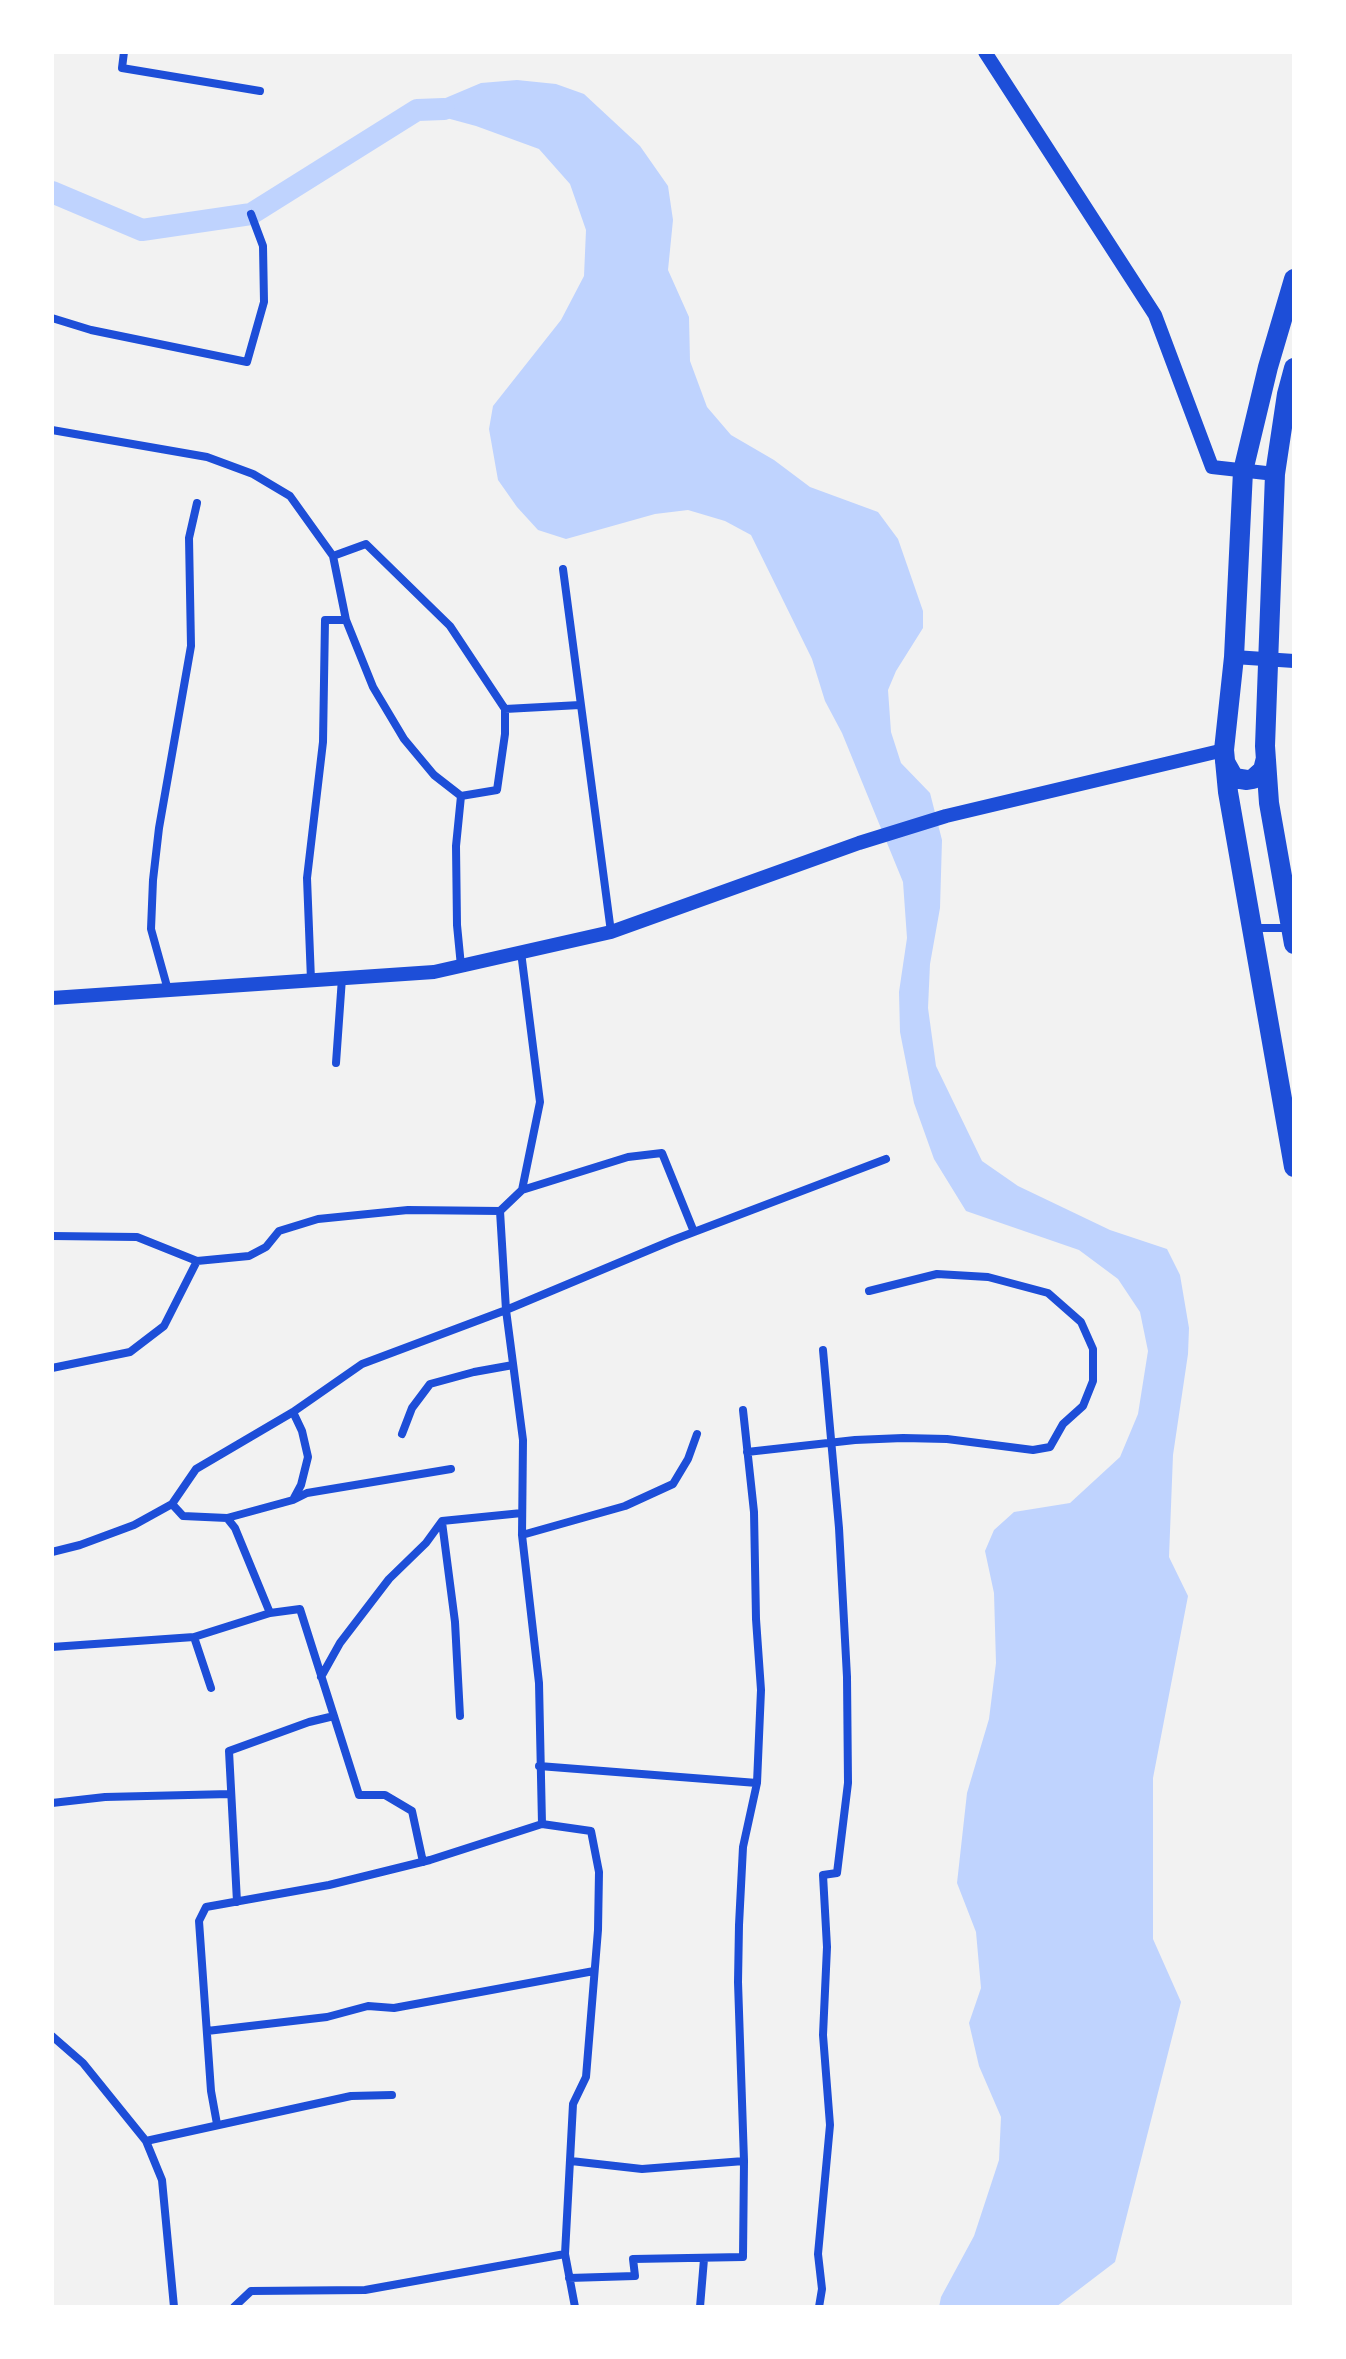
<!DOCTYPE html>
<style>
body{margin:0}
#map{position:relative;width:1346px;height:2359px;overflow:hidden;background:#f2f2f2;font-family:"Roboto Serif",serif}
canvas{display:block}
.frame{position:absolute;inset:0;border:54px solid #fff;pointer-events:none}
</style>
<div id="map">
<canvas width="1346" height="2359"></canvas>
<div class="frame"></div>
</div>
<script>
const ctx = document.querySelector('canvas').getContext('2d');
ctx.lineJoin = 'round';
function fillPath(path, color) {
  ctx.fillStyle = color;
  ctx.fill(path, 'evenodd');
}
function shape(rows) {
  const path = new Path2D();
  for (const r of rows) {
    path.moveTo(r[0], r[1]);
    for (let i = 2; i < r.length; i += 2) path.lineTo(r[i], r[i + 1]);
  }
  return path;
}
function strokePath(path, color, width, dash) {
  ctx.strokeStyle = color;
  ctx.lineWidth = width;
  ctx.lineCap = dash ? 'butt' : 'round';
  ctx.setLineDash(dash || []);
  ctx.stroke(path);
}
fillPath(shape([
 [517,80,556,84,584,94,640,146,668,186,673,220,668,270,689,317,690,361,707,407,731,435,774,460,810,487,878,512,898,539,923,611,923,628,896,671,888,690,891,732,901,763,930,793,942,840,940,908,930,964,928,1008,936,1066,982,1161,1018,1186,1110,1230,1167,1249,1180,1275,1189,1328,1188,1354,1173,1455,1169,1557,1188,1596,1153,1778,1153,1939,1181,2002,1115,2262,1056,2307,939,2307,941,2297,974,2236,999,2160,1001,2117,979,2066,969,2023,981,1988,976,1932,957,1883,967,1793,989,1719,996,1663,994,1593,985,1551,994,1530,1014,1512,1070,1503,1120,1457,1138,1414,1148,1351,1140,1312,1118,1279,1079,1250,966,1211,934,1159,914,1103,900,1032,899,992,907,938,903,882,842,733,825,701,812,659,751,535,725,521,688,510,655,514,566,539,538,530,517,507,498,480,489,429,493,406,561,320,584,276,586,230,570,184,539,149,476,126,417,110,481,83]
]), '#bfd3fe');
strokePath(shape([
 [52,192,142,230,251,214,417,110,444,109]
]), '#bfd3fe', 22);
strokePath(shape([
 [124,52,122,68,260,91],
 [52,318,91,330,247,362,264,302,263,246,251,214],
 [52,430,207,457,253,474,290,496,333,556,346,620,373,687,404,739,434,775,461,796,497,790,505,734,505,709],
 [333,556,366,544,450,626,505,709,580,705],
 [563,569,611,932],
 [461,796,456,846,457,925,461,966],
 [1255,928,1289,928],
 [521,952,540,1102,522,1190,500,1211,506,1310,523,1440,522,1535,539,1683,542,1824],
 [311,980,307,878,323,742,325,620,346,620],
 [168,990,151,929,153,880,159,828,191,646,189,538,197,503],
 [336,1063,342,978],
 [522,1190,628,1157,662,1153,694,1232],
 [52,1236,137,1237,197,1261,249,1256,266,1247,279,1231,318,1219,408,1210,500,1211],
 [52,1368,130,1352,164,1326,197,1261],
 [293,1412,302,1431,308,1457,301,1485,294,1498],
 [402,1434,412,1408,430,1384,474,1372,513,1365],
 [747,1452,855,1440,903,1438,947,1439,1033,1450,1050,1447,1063,1424,1083,1406,1093,1381,1093,1349,1081,1322,1048,1293,988,1277,937,1274,869,1291],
 [172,1504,183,1516,227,1518,235,1528,270,1613,300,1609,359,1795,385,1795,412,1811,423,1862],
 [227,1518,293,1500,307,1493,451,1469],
 [442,1522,455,1622,460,1716],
 [522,1535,625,1506,673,1484,688,1459,697,1434],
 [52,1552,80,1545,134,1525,172,1504,196,1469,293,1412,362,1364,506,1310,673,1240,886,1159],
 [194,1637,211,1688],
 [52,1647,194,1637,270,1613],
 [321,1677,340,1643,389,1579,426,1543,442,1521,522,1513],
 [539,1766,757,1783],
 [52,1803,105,1797,230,1794],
 [237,1902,229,1751,309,1722,334,1716],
 [207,2031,327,2017,368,2006,394,2008,594,1971],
 [52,2036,83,2063,146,2141,162,2180,174,2307],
 [217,2124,211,2091,199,1921,206,1907,329,1885,430,1860,542,1824,591,1831,599,1872,598,1930,586,2077,573,2104,565,2254,575,2307],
 [146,2141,351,2096,392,2095],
 [571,2161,642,2169,744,2161],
 [569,2278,635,2276,633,2259,743,2257,744,2161,738,1982,739,1925,743,1847,757,1783,761,1690,756,1619,754,1512,743,1410],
 [234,2307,251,2291,365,2290,565,2254],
 [700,2307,704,2259],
 [819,2307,822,2289,818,2254,830,2125,823,2035,827,1947,823,1875,837,1873,848,1783,847,1677,839,1528,823,1350]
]), '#1d4ed8', 8);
strokePath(shape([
 [985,52,1155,315,1212,467,1275,474],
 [1234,657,1294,661],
 [52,998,434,972,611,932,859,843,946,816,1224,750]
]), '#1d4ed8', 14);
strokePath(shape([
 [1294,279,1268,367,1243,471,1234,657,1224,750,1228,792,1294,1167],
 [1294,368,1287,394,1275,474,1265,746,1269,803,1294,944],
 [1225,762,1234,778,1247,780,1253,779,1263,770,1266,758]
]), '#1d4ed8', 20);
</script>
